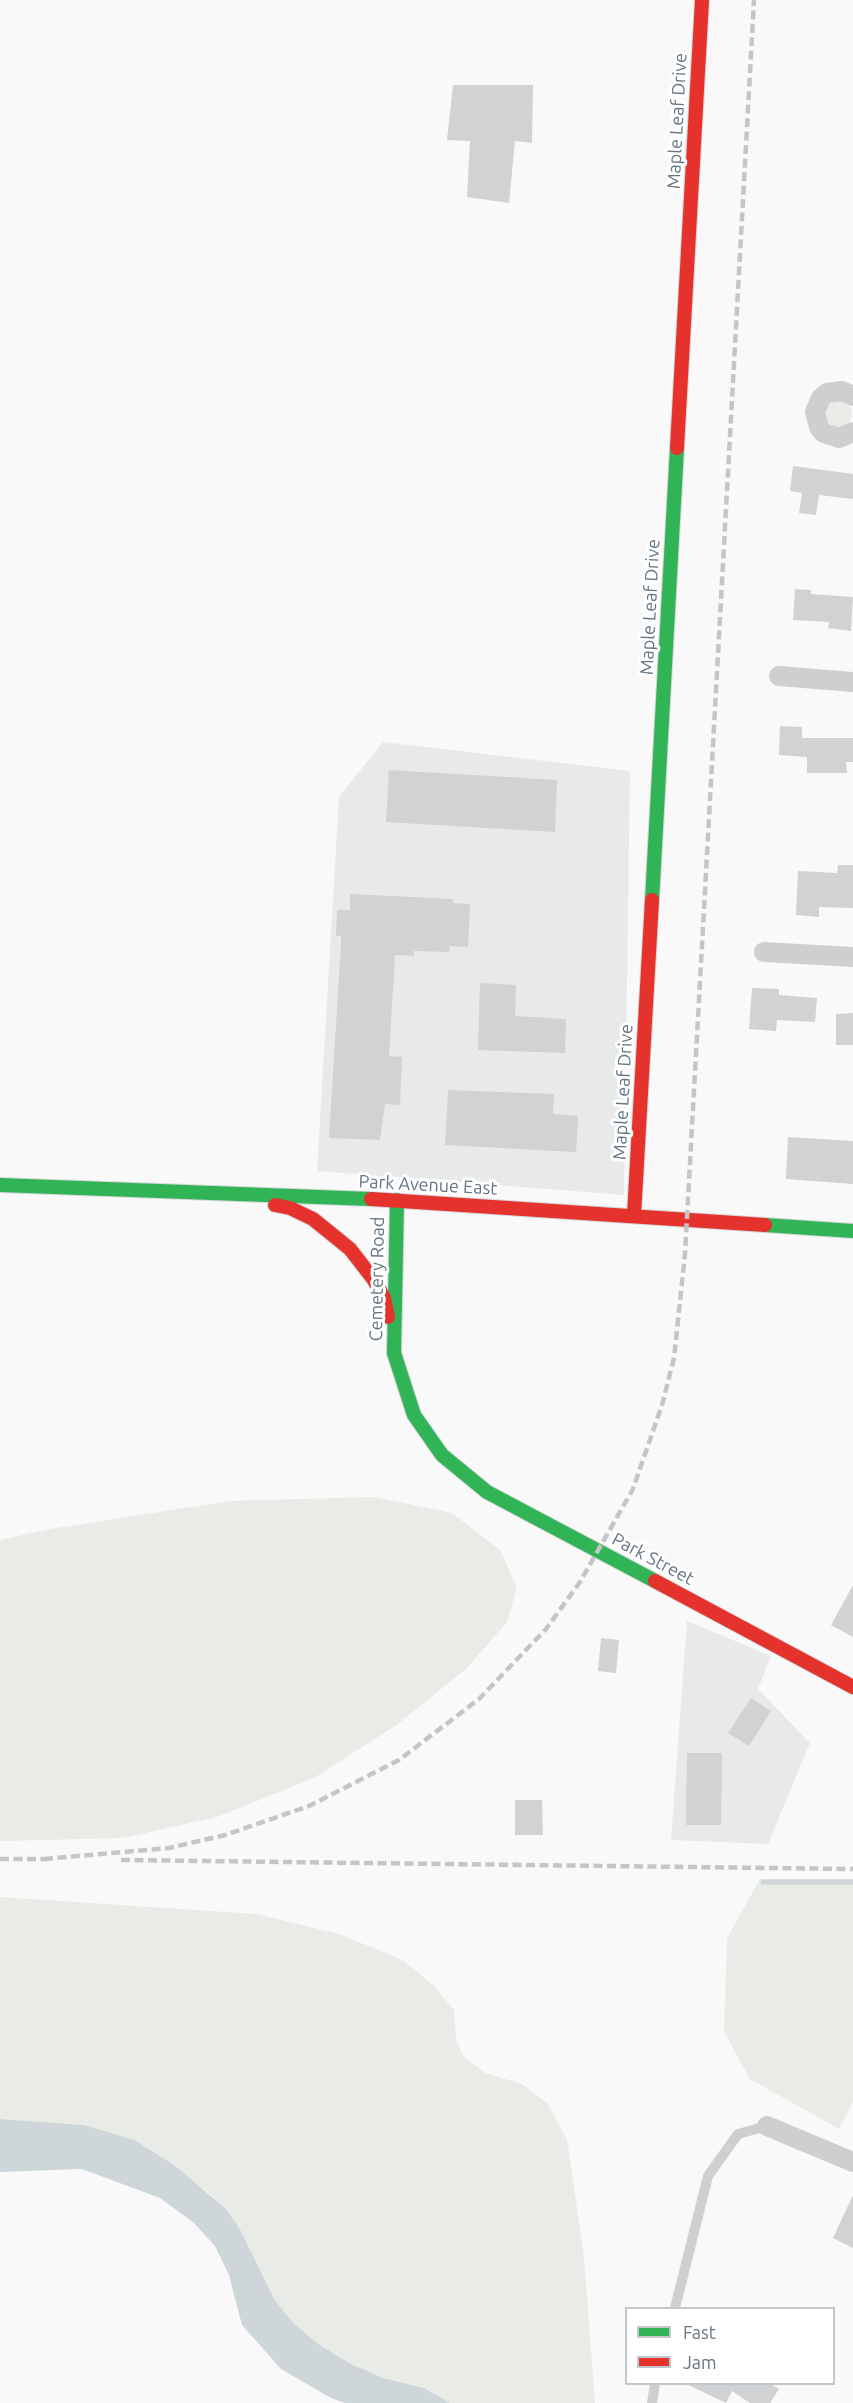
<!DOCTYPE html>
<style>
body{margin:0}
#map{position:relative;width:853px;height:2403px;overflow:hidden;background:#f9f9f9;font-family:Ubuntu,sans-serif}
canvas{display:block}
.legend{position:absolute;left:625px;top:2307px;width:210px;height:78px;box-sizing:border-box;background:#fff;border:2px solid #c1c8cd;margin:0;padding:8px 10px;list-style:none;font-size:18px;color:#657683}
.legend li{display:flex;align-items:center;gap:12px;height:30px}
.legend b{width:30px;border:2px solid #c1c8cd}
</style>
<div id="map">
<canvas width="853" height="2403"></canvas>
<ul class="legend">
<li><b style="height:8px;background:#30b455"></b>Fast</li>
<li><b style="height:8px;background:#e5322d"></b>Jam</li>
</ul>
</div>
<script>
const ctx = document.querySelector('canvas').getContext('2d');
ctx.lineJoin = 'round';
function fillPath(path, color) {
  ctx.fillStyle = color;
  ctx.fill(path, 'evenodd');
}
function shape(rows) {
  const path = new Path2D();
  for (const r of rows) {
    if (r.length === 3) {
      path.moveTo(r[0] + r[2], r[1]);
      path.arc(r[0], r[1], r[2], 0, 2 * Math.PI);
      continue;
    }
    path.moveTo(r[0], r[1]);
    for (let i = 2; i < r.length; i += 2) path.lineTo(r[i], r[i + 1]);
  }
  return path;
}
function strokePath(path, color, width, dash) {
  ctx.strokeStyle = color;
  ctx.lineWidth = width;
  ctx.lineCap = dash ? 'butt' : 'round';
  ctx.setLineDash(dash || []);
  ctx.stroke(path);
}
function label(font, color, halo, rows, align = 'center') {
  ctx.font = font + ' Ubuntu,sans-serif';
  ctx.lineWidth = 6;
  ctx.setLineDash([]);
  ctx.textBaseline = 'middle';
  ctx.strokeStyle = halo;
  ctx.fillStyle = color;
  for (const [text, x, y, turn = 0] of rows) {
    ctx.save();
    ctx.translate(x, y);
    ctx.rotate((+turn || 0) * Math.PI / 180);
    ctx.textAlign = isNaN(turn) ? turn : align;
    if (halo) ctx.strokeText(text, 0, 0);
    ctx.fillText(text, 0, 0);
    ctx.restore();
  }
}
fillPath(shape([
 [383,742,630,771,624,1195,317,1171,339,797],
 [687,1621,771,1656,758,1689,810,1743,768,1844,671,1840]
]), '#e8e9e9');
fillPath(shape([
 [839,414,13],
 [374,1497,452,1513,500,1550,517,1588,507,1622,467,1668,398,1724,314,1778,217,1817,123,1838,0,1841,0,1540,50,1529,230,1501],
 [760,1879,853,1879,853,2102,839,2129,750,2079,724,2032,727,1938],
 [0,1897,256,1914,339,1934,403,1960,433,1985,454,2010,456,2040,464,2057,485,2073,522,2084,547,2103,567,2139,584,2257,595,2403,450,2403,424,2388,383,2378,349,2363,317,2343,293,2323,274,2299,241,2231,226,2209,205,2190,84,2125,0,2119]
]), '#e8ebe6');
fillPath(shape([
 [0,2119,84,2125,134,2140,174,2165,226,2209,241,2231,274,2299,293,2323,317,2343,349,2363,383,2378,424,2388,450,2403,345,2403,331,2398,281,2369,242,2325,229,2275,215,2246,193,2222,160,2198,82,2169,0,2172]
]), '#ced6d9');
strokePath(shape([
 [763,1882,853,1882]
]), '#ced6d9', 5);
fillPath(shape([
 [453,85,533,85,532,143,515,141,509,203,467,197,470,141,447,140],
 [793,466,853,474,853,499,819,495,816,515,799,513,802,493,790,491],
 [795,589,811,590,811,594,853,597,851,631,828,628,829,622,793,620],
 [780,726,802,727,802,738,853,738,853,762,846,762,847,773,807,773,807,757,779,755],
 [389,770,557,780,555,832,386,822],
 [838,865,853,865,853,908,819,907,819,917,796,915,798,871,837,873],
 [350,894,453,899,453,903,470,904,468,947,450,946,449,952,414,951,414,956,395,955,389,1056,402,1057,400,1105,385,1104,380,1140,329,1138,341,945,341,936,336,936,337,910,350,910],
 [480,983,516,985,515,1016,566,1019,565,1053,478,1050],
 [752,988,779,989,779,995,817,998,815,1022,777,1020,776,1031,749,1029],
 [853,1013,853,1045,836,1045,836,1014],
 [448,1090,554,1094,553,1114,578,1116,576,1152,445,1145],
 [788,1137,853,1141,853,1184,786,1179],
 [853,1585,853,1637,831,1625],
 [601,1638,619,1640,616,1673,598,1671],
 [751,1698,771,1711,749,1746,728,1733],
 [687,1753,722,1753,721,1825,686,1825],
 [515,1800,542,1800,543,1835,515,1835],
 [853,2195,853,2248,833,2238],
 [686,2384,771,2384,779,2389,770,2403,750,2403,732,2391,726,2403]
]), '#d0d2d3');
const fast = shape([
 [652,900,677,448],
 [0,1185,371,1199],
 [397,1200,394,1353,414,1415,442,1455,487,1492,655,1581],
 [765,1225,853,1231]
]);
const jam = shape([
 [677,448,702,0],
 [371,1199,765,1225],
 [275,1205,290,1208,313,1219,350,1249,374,1280,384,1298,388,1317],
 [634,1215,652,900],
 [655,1581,853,1687]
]);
strokePath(fast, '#d5d6d7', 16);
strokePath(jam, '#d5d6d7', 16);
strokePath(shape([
 [675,2308,708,2176,738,2134,767,2126],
 [652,2403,655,2384]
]), '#cecfd0', 10);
strokePath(shape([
 [853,396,842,391,827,393,821,398,815,412,819,427,824,433,839,438,853,432],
 [779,676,853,682],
 [764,952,853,957],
 [767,2126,853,2162]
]), '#cecfd0', 20);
strokePath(fast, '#30b455', 14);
strokePath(jam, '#e5322d', 14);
strokePath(shape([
 [0,1859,52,1859],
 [44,1859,169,1848,225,1835,309,1806,399,1760,479,1699,546,1629,580,1582,633,1489,662,1405,674,1358,685,1254,754,0],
 [121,1860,853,1869]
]), '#c3c5c6', 4.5, [9, 4.5]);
label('18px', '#657683', '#fff', [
 ["Maple Leaf Drive",677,121,-87],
 ["Maple Leaf Drive",650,607,-87],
 ["Maple Leaf Drive",623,1092,-87],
 ["Park Avenue East",428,1185,3],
 ["Cemetery Road",377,1279,-89],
 ["Park Street",653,1559,28]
]);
</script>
